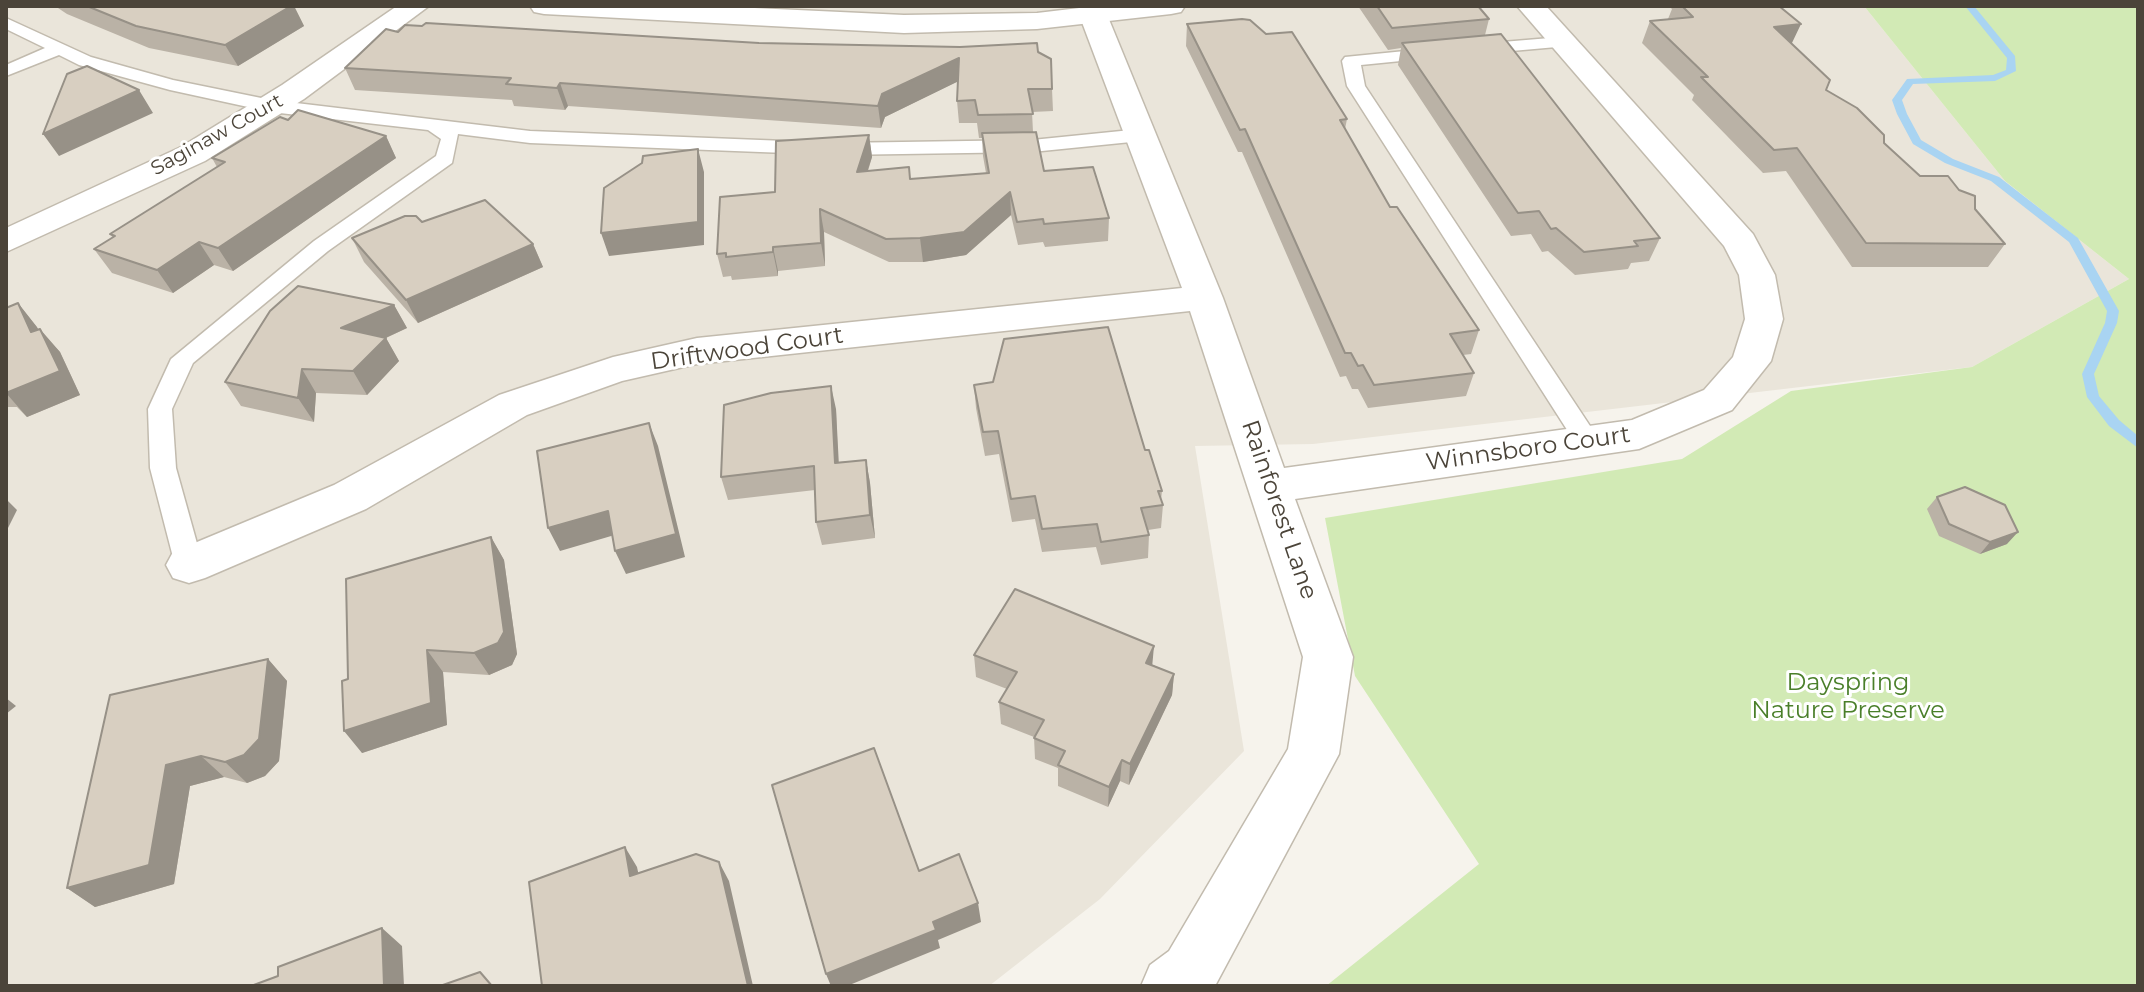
<!DOCTYPE html>
<html>
<head>
<meta charset="utf-8">
<style>
  body { margin:0 }
  #map { position:relative; width:2144px; height:992px; overflow:hidden; background:#f6f3ec; font-family:Montserrat,sans-serif }
  canvas { display:block }
  .frame { position:absolute; inset:0; border:8px solid #4b4439; pointer-events:none }
</style>
</head>
<body>
<div id="map">
<canvas width="2144" height="992"></canvas>
<div class="frame"></div>
</div>
<script>
const c = document.querySelector('canvas').getContext('2d');
c.lineJoin = 'round';
function paint(path, color) {
  c.fillStyle = color;
  c.fill(path, 'evenodd');
}
function toPath(rows) {
  const path = new Path2D();
  for (const r of rows) {
    path.moveTo(r[0], r[1]);
    for (let i = 2; i < r.length; i += 2) path.lineTo(r[i], r[i + 1]);
  }
  return path;
}
function trace(path, color, width, dash) {
  c.strokeStyle = color;
  c.lineWidth = width;
  c.lineCap = dash ? 'butt' : 'round';
  c.setLineDash(dash || []);
  c.stroke(path);
}
function write(font, color, halo, rows, align = 'center') {
  c.font = font + ' Montserrat,sans-serif';
  c.lineWidth = 6;
  c.setLineDash([]);
  c.textBaseline = 'middle';
  c.strokeStyle = halo;
  c.fillStyle = color;
  for (const [text, x, y, turn = 0] of rows) {
    c.save();
    c.translate(x, y);
    c.rotate((+turn || 0) * Math.PI / 180);
    c.textAlign = isNaN(turn) ? turn : align;
    if (halo) c.strokeText(text, 0, 0);
    c.fillText(text, 0, 0);
    c.restore();
  }
}
paint(toPath([
  [6,6,1864,6,2005,181,2129,279,1972,367,1313,444,1195,446,1244,751,1100,899,989,986,6,986]
]), '#eae5da');
paint(toPath([
  [1864,6,2138,6,2138,986,1326,986,1479,864,1355,676,1325,518,1682,459,1791,391,1972,367,2129,279,2005,181]
]), '#d2eab5');
paint(toPath([
  [1965,6,1974,6,2015,56,2016,71,1995,81,1913,84,1902,100,1907,114,1921,140,1953,159,1999,177,2078,238,2119,311,2117,323,2094,374,2099,396,2119,420,2138,436,2138,448,2109,426,2087,397,2082,374,2105,323,2107,311,2069,242,1991,181,1945,163,1913,144,1897,114,1892,100,1907,79,1993,75,2006,70,2007,58,1965,6]
]), '#a9d4f2');
const service = toPath([
  [6,18,91,57,173,80,271,100,530,131,837,143,1032,140,1141,129,1150,135,1141,141,1032,152,837,155,530,143,458,134,452,163,328,251,193,363,172,409,176,468,203,565,199,573,189,576,179,573,175,565,150,468,148,409,171,359,314,241,436,156,441,139,428,130,271,112,170,90,79,65,59,55,6,76,6,65,45,48,6,29,6,18],
  [1562,37,1571,42,1568,46,1478,54,1469,49,1478,44,1562,37],
  [1435,48,1441,49,1441,57,1361,65,1365,86,1596,435,1599,441,1596,447,1578,447,1347,86,1342,61,1345,57,1435,48]
]);
const minor = toPath([
  [397,6,429,6,304,99,205,161,6,252,6,228,181,147,282,85,397,6],
  [1517,6,1546,6,1753,234,1775,275,1783,319,1771,361,1732,410,1639,449,1295,499,1353,657,1339,754,1215,986,1141,986,1150,965,1169,951,1288,749,1303,657,1190,311,697,364,622,381,527,415,366,509,205,578,189,583,173,578,166,565,173,552,334,485,499,395,613,357,697,338,1182,288,1080,17,1084,11,1094,9,1104,11,1108,17,1223,298,1284,468,1632,420,1704,390,1733,357,1745,319,1739,275,1724,246,1517,6]
]);
const tertiary = toPath([
  [530,6,712,6,904,15,1037,13,1096,6,1185,6,1181,12,1171,14,1037,29,904,33,544,14,534,12,530,6]
]);
trace(service, '#c2bbae', 3);
trace(minor, '#c2bbae', 3);
trace(tertiary, '#c2bbae', 3);
paint(service, '#fff');
paint(minor, '#fff');
paint(tertiary, '#fff');
paint(toPath([
  [55,6,294,6,304,26,238,66,149,48,67,14],
  [1358,6,1478,6,1489,19,1485,35,1660,238,1649,261,1631,263,1628,269,1575,275,1548,251,1542,252,1531,234,1511,236,1398,65,1401,48,1388,50],
  [1669,6,1779,6,1791,44,1826,90,1920,176,1975,209,2005,244,1988,267,1852,267,1786,171,1763,173,1692,100,1694,95,1642,43,1650,21,1668,19,1672,9],
  [1187,24,1347,119,1345,129,1390,207,1479,330,1471,354,1463,355,1474,373,1466,396,1368,408,1358,389,1352,389,1346,376,1340,377,1242,152,1238,152,1186,46],
  [398,32,1038,52,1052,89,1053,111,1032,112,1033,132,1044,171,1109,218,1108,241,1045,247,1043,242,1018,245,1011,215,966,255,923,262,889,262,824,232,825,266,778,271,778,276,732,280,731,276,723,277,717,254,775,192,869,135,872,157,868,171,910,179,986,173,983,156,982,138,979,138,977,123,959,123,957,101,958,81,885,117,881,128,568,106,565,110,514,106,512,100,355,90,345,68],
  [288,120,386,136,396,158,233,271,214,265,173,293,112,273,94,249,113,238,110,234,217,167,212,158],
  [352,238,533,244,543,267,418,323,364,262],
  [18,303,38,329,60,352,80,395,27,417,17,407,6,407,6,308],
  [394,305,407,328,386,338,399,361,367,395,316,393,314,422,241,406,225,382],
  [974,385,1145,450,1162,491,1161,500,1163,505,1161,528,1148,530,1149,535,1148,558,1101,565,1096,547,1042,552,1035,519,1012,522,999,454,985,456,976,408],
  [836,409,838,462,866,460,870,483,875,538,822,545,816,522,815,490,728,500,721,477],
  [1937,497,2007,544,1980,554,1939,536,1927,509],
  [491,537,504,560,517,654,512,665,489,675,443,672,447,725,362,753,348,679],
  [974,655,1153,665,1174,674,1172,695,1129,785,1120,781,1108,807,1058,786,1058,768,1035,759,1034,737,1001,724,999,702,1007,689,976,677],
  [268,659,287,681,279,761,265,776,247,783,224,777,190,786,174,884,95,907,67,888]
]), '#bab2a6');
paint(toPath([
  [291,6,294,6,304,26,238,66,225,45],
  [1801,24,1791,45,1774,27],
  [959,58,961,80,885,117,881,128,878,106,882,94],
  [560,83,568,106,565,110,557,88],
  [139,90,153,113,59,156,43,134],
  [869,135,872,157,860,194,857,172],
  [386,136,396,158,233,271,218,248],
  [698,149,704,172,704,245,609,256,601,233],
  [1010,192,1011,215,966,255,923,262,920,238],
  [820,209,824,232,825,266,821,243],
  [199,242,214,265,173,293,157,270],
  [533,244,543,267,418,323,406,300],
  [773,247,778,271,778,276,773,252],
  [18,303,37,327,51,355,31,332],
  [394,305,407,328,355,352,341,328],
  [40,329,60,352,80,395,27,417,6,393],
  [386,338,399,361,367,395,353,371],
  [302,369,316,393,314,422,298,398],
  [831,386,836,409,840,486,835,463],
  [649,423,658,446,685,557,626,574,615,551],
  [866,460,870,483,875,538,870,515],
  [6,499,17,510,6,532],
  [608,511,618,534,560,551,548,528],
  [2018,532,2007,544,1980,554,1990,542],
  [491,537,504,560,517,654,512,665,489,675,474,653],
  [1154,646,1152,668,1146,663],
  [427,650,443,672,447,725,362,753,344,731],
  [268,659,287,681,279,761,265,776,247,783,225,762],
  [1174,674,1172,695,1129,785,1130,764],
  [6,698,16,706,6,714],
  [201,756,224,777,190,786,174,884,95,907,67,888,166,765],
  [1122,760,1120,781,1108,807,1109,787],
  [625,847,637,867,643,895,630,876],
  [719,862,729,881,753,986,748,986],
  [978,903,981,922,938,940,940,948,847,986,831,986,826,974,933,922],
  [382,928,402,946,404,986,384,986]
]), '#979187');
const building = toPath([
  [87,6,291,6,225,45,136,26,87,6],
  [1377,6,1478,6,1489,19,1392,28,1377,6],
  [1682,6,1779,6,1801,24,1774,27,1830,80,1826,90,1857,108,1884,135,1884,143,1920,176,1948,176,1959,190,1975,196,1975,209,2005,244,1866,243,1797,148,1774,150,1701,77,1708,77,1650,21,1693,17,1682,6],
  [1242,19,1250,20,1266,34,1292,32,1347,119,1340,120,1390,207,1397,207,1479,330,1450,334,1474,373,1374,385,1363,365,1358,366,1351,353,1345,353,1245,129,1240,130,1187,24,1242,19],
  [426,23,759,43,960,47,1037,43,1038,52,1051,59,1052,89,1028,89,1033,114,978,115,975,100,957,101,959,58,882,94,878,106,560,83,557,88,506,84,511,78,345,68,386,29,398,32,405,25,422,26,426,23],
  [1501,34,1660,238,1634,241,1638,246,1584,252,1556,228,1551,229,1539,211,1518,213,1402,43,1501,34],
  [87,66,139,90,43,134,67,74,87,66],
  [298,110,386,136,218,248,199,242,157,270,94,249,115,236,110,234,225,162,212,158,280,117,288,120,298,110],
  [1036,132,1044,171,1093,167,1109,218,1044,224,1043,219,1017,222,1010,192,964,232,920,238,886,239,820,209,821,243,773,247,773,252,726,257,726,253,717,254,720,197,775,192,776,141,869,135,857,172,909,167,910,179,989,173,982,133,1036,132],
  [698,149,698,222,601,233,604,188,642,163,643,156,698,149],
  [485,200,533,244,406,300,352,238,405,216,416,216,422,222,485,200],
  [298,286,394,305,341,328,386,338,353,371,302,369,298,398,225,382,270,311,298,286],
  [18,303,31,332,40,329,60,371,6,393,6,308,18,303],
  [1108,327,1145,450,1149,450,1162,491,1158,491,1163,505,1141,508,1149,535,1101,542,1097,524,1042,529,1035,496,1011,499,998,431,983,432,974,385,993,382,1004,339,1108,327],
  [831,386,835,463,866,460,870,515,816,522,814,466,721,477,724,405,771,393,831,386],
  [649,423,676,534,615,551,608,511,548,528,537,451,649,423],
  [1965,487,2005,505,2018,532,1990,542,1949,524,1937,497,1965,487],
  [491,537,504,632,498,643,474,653,427,650,431,703,344,731,342,681,348,679,346,579,491,537],
  [1015,589,1154,646,1146,663,1174,674,1130,764,1122,760,1109,787,1058,765,1065,751,1034,738,1044,720,999,702,1017,672,974,655,1015,589],
  [268,659,259,739,244,755,225,762,201,756,166,765,149,865,67,888,110,695,268,659],
  [874,748,919,871,959,854,978,903,933,922,936,930,826,974,772,785,874,748],
  [625,847,630,876,696,854,719,862,748,986,542,986,529,882,625,847],
  [382,928,384,986,251,986,278,976,278,967,382,928],
  [480,972,492,986,440,986,480,972]
]);
paint(building, '#d8cfc1');
trace(building, '#979187', 2);
write('20px', '#4b4439', '#fff', [
  ["Saginaw Court",217,135,-29]
]);
write('24px', '#4b4439', '#fff', [
  ["Driftwood Court",747,349,-8],
  ["Winnsboro Court",1528,449,-8],
  ["Rainforest Lane",1279,510,71]
]);
write('24px', '#4a7f2a', '#fff', [
  ["Dayspring",1848,683],
  ["Nature Preserve",1848,711]
]);
</script>
</body>
</html>
